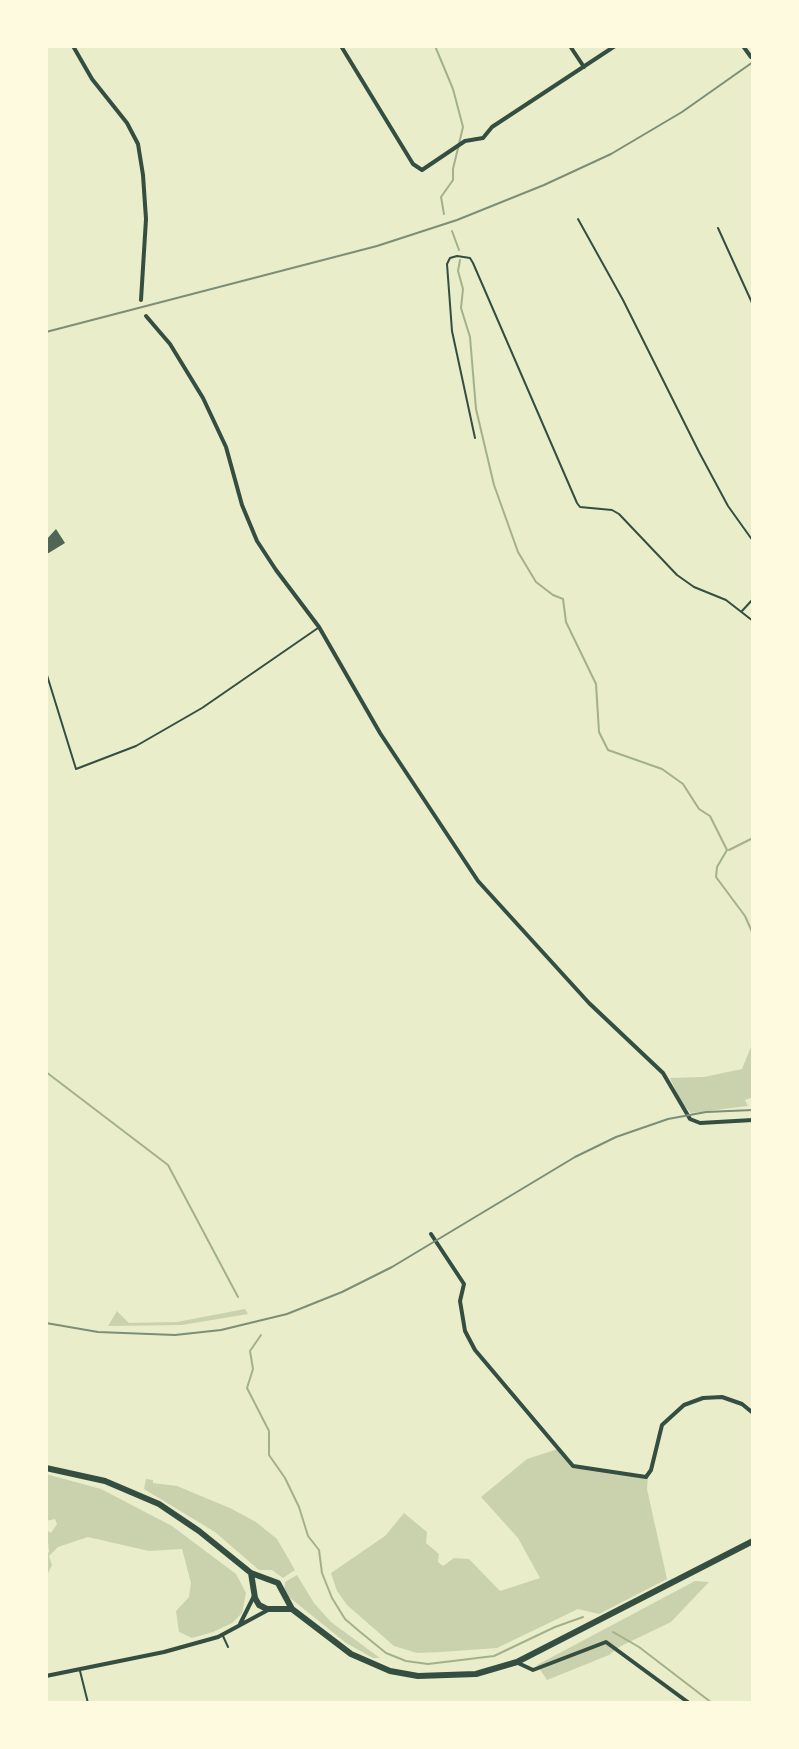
<!DOCTYPE html>
<html>
<head>
<meta charset="utf-8">
<style>
  body { margin:0 }
  #map { position:relative; width:799px; height:1749px; overflow:hidden; background:#e9edc9; font-family:"PT Sans Narrow",sans-serif }
  canvas { display:block }
  .frame { position:absolute; inset:0; border:48px solid #fefae0; pointer-events:none }
</style>
</head>
<body>
<div id="map">
<canvas width="799" height="1749"></canvas>
<div class="frame"></div>
</div>
<script>
const c = document.querySelector('canvas').getContext('2d');
c.lineJoin = 'round';
function paint(path, color) {
  c.fillStyle = color;
  c.fill(path, 'evenodd');
}
function toPath(rows) {
  const path = new Path2D();
  for (const r of rows) {
    path.moveTo(r[0], r[1]);
    for (let i = 2; i < r.length; i += 2) path.lineTo(r[i], r[i + 1]);
  }
  return path;
}
function trace(path, color, width, dash) {
  c.strokeStyle = color;
  c.lineWidth = width;
  c.lineCap = dash ? 'butt' : 'round';
  c.setLineDash(dash || []);
  c.stroke(path);
}
paint(toPath([
  [753,1042,753,1097,745,1100,748,1106,691,1113,681,1102,670,1078,704,1077,742,1069],
  [245,1309,248,1314,182,1325,108,1326,117,1311,129,1323,177,1322],
  [558,1449,573,1466,648,1476,647,1489,667,1579,599,1614,578,1609,497,1648,441,1652,417,1653,394,1646,347,1605,337,1591,331,1573,385,1536,404,1513,427,1532,426,1543,439,1554,438,1562,443,1566,454,1558,469,1559,500,1591,540,1578,518,1538,481,1497,527,1459],
  [46,1474,101,1489,172,1526,236,1574,246,1593,242,1613,232,1623,213,1632,192,1638,179,1632,176,1611,189,1597,191,1583,182,1549,149,1551,88,1537,58,1547,49,1556,52,1565,46,1577,46,1553,49,1552,46,1525,48,1531,51,1533,57,1524,55,1519,46,1521],
  [146,1479,153,1480,153,1483,177,1486,230,1508,256,1522,277,1539,295,1570,283,1578,272,1570,259,1570,215,1532,144,1489],
  [297,1575,314,1603,331,1622,380,1658,373,1658,346,1643,284,1593,285,1582],
  [695,1581,709,1582,671,1622,621,1646,609,1655,547,1680,537,1665]
]), '#cad2ad');
trace(toPath([
  [435,46,453,89,463,127,453,169,453,180,441,197,444,214],
  [452,231,459,250],
  [460,260,458,271,463,289,461,308,470,337,476,409,494,485,518,552,536,582,553,595,563,599,566,622,596,684,599,732,608,750,662,769,683,784,699,809,710,816,727,850,717,867,716,877,745,916,753,934],
  [729,850,753,838],
  [46,1072,168,1165,238,1297],
  [261,1335,250,1351,253,1369,247,1388,269,1431,269,1455,285,1478,299,1507,308,1536,319,1550,322,1573,332,1598,345,1619,359,1631,386,1653,406,1661,428,1664,494,1656,555,1627,583,1617],
  [613,1632,639,1647,712,1703]
]), '#a3b18a', 2);
paint(toPath([
  [56,529,65,543,47,554,46,540]
]), '#4f6655');
trace(toPath([
  [578,219,623,300,699,452,728,506,753,541],
  [718,228,753,305],
  [475,438,452,331,447,264,450,258,457,256,470,258,473,263,577,503,580,507,612,510,619,514,677,575,694,587,726,600,753,621],
  [742,611,753,599],
  [46,672,76,769,136,746,202,708,318,628],
  [223,1636,228,1647],
  [80,1671,88,1703]
]), '#344e41', 2);
trace(toPath([
  [73,46,92,79,127,123,138,144,143,175,146,219,141,300],
  [341,46,413,164,422,170,465,141,483,138,492,127,615,46],
  [570,46,584,67],
  [743,46,751,57],
  [146,316,170,344,203,398,226,447,242,505,257,541,276,570,319,627,380,733,478,881,589,1003,663,1073,690,1119,700,1123,753,1120],
  [431,1234,464,1284,460,1301,465,1331,475,1350,573,1466,646,1477,651,1470,662,1425,684,1405,703,1398,722,1397,742,1404,753,1413],
  [240,1624,254,1596],
  [518,1663,533,1670,606,1642,689,1703],
  [46,1676,164,1652,218,1637,268,1610]
]), '#344e41', 4);
trace(toPath([
  [46,1468,105,1481,159,1504,199,1531,251,1573,278,1583,292,1609,351,1654,390,1671,418,1676,476,1674,517,1662,753,1541],
  [251,1573,255,1598,259,1605,267,1609,292,1609]
]), '#344e41', 6);
trace(toPath([
  [46,332,377,246,457,220,544,185,611,154,682,112,753,62],
  [46,1323,98,1332,175,1335,221,1330,287,1314,342,1292,392,1267,575,1157,616,1137,668,1119,706,1112,753,1110]
]), '#7c8e77', 2);
</script>
</body>
</html>
